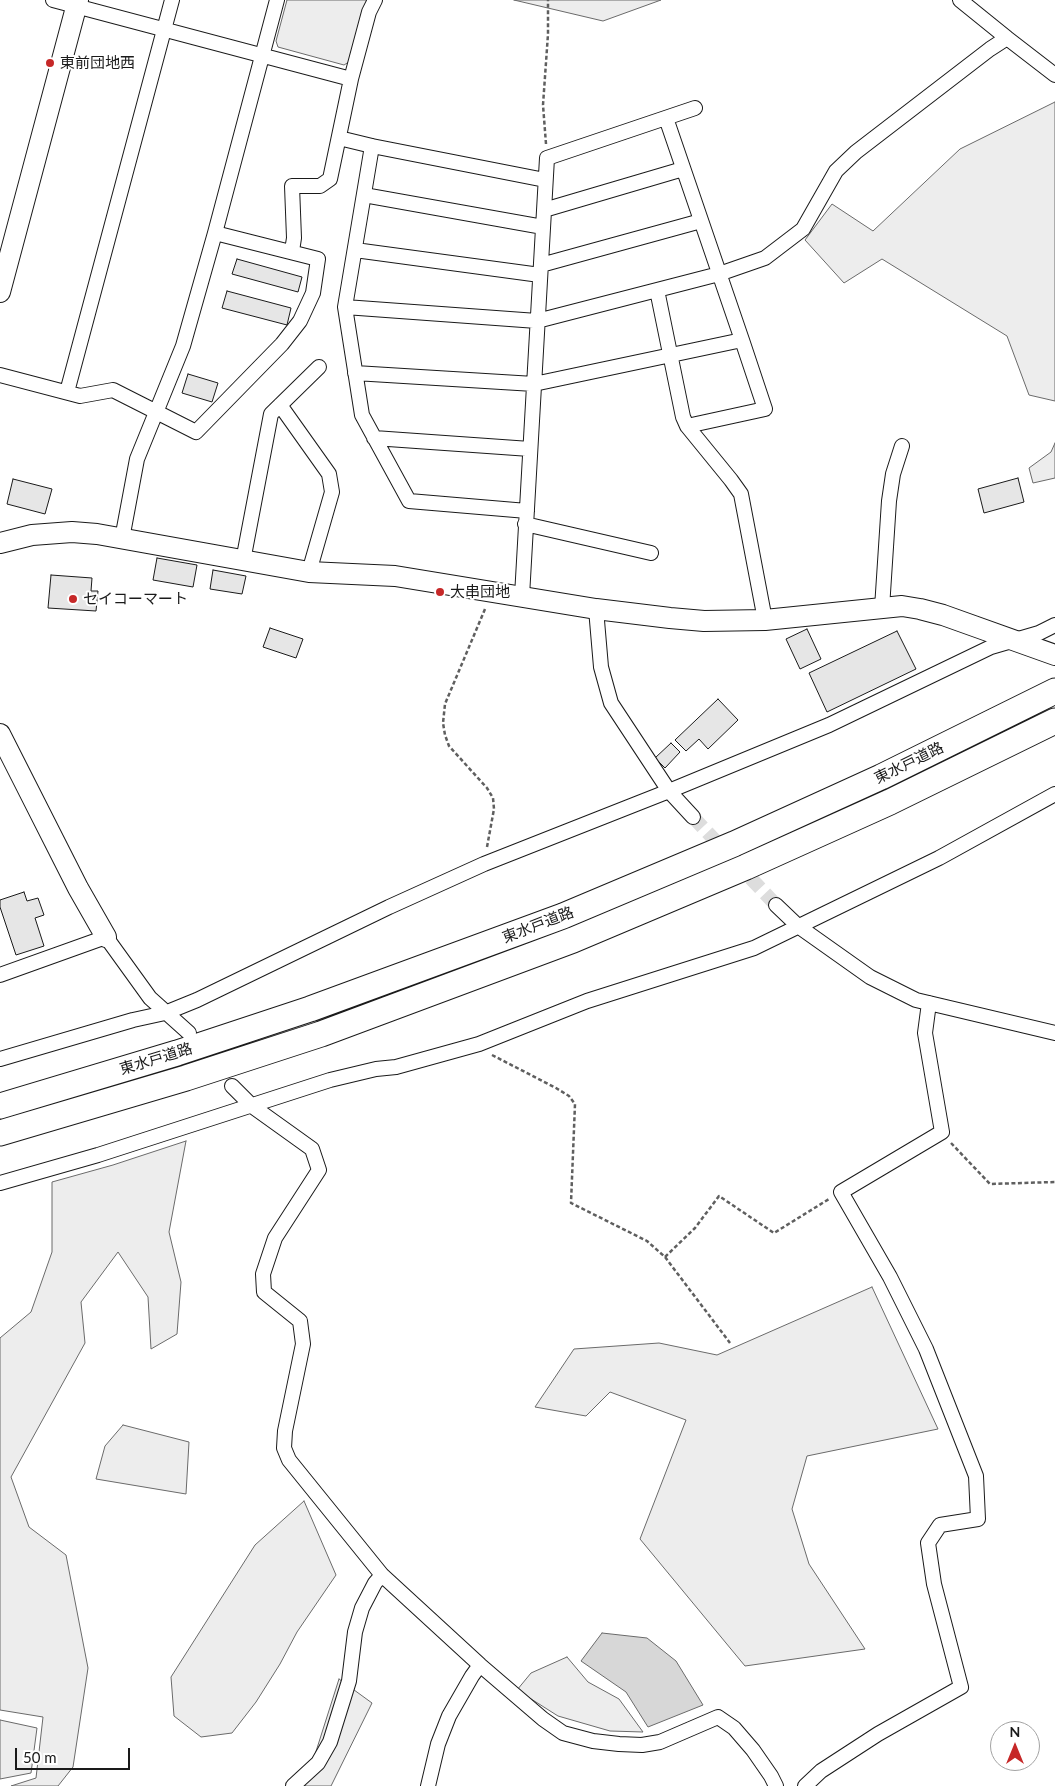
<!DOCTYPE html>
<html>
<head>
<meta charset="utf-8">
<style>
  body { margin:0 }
  #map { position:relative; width:1055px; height:1786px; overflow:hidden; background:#fff; font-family:Lato,sans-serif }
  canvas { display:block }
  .north { position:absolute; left:990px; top:1721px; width:50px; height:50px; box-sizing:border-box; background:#fff; border:1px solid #a3a3a3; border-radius:50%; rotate:0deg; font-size:14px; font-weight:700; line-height:20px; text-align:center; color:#1a1a1a }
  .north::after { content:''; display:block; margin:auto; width:18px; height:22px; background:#c62828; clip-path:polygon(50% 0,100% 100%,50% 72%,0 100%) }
  .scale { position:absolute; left:15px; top:1748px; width:115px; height:22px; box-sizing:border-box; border:2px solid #1a1a1a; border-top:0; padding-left:6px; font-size:15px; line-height:18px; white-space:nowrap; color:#1a1a1a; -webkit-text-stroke:4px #fff; paint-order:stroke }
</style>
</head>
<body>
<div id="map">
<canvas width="1055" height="1786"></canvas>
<div class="north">N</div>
<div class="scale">50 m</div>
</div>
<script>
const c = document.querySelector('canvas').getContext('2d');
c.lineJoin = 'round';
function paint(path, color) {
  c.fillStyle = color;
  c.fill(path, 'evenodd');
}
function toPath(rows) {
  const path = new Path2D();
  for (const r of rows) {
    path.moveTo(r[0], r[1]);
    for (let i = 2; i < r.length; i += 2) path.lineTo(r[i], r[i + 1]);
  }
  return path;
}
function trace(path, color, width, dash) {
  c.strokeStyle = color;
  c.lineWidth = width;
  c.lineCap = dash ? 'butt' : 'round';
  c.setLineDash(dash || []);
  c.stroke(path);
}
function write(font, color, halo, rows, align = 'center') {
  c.font = font + ' Lato,"Noto Sans JP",sans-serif';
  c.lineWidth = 4;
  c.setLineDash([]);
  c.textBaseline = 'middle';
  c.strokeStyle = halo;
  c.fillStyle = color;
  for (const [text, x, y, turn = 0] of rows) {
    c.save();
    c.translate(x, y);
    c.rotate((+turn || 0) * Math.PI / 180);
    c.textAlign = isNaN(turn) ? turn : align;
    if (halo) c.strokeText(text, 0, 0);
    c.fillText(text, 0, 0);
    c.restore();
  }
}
const built = toPath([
  [287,0,369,0,352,60,344,65,278,47,276,41,287,0],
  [514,0,661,0,603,21,514,0],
  [1055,102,1055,401,1029,395,1007,336,882,259,844,283,805,240,832,204,873,231,960,149,1055,102],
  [1055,443,1055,478,1033,483,1029,468,1051,452,1055,443],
  [186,1141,169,1232,181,1282,177,1334,151,1349,148,1297,118,1252,81,1302,85,1343,11,1477,29,1527,66,1555,88,1668,73,1767,58,1786,11,1786,36,1778,43,1717,0,1710,0,1338,31,1312,52,1252,52,1182,113,1165,186,1141],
  [872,1287,938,1429,807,1456,792,1509,809,1564,865,1649,745,1666,640,1539,686,1420,610,1392,586,1416,535,1407,574,1349,659,1343,717,1355,872,1287],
  [123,1425,189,1442,186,1494,96,1479,105,1446,123,1425],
  [304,1501,336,1575,297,1632,280,1664,256,1702,232,1733,201,1737,174,1716,171,1677,255,1545,304,1501],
  [567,1657,588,1682,619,1699,643,1732,610,1731,558,1716,517,1690,531,1673,567,1657],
  [339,1679,372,1703,331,1786,305,1786,339,1679],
  [0,1720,37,1728,31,1773,0,1779,0,1720]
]);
paint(built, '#ededed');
trace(built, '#6a6a6a', 1);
const water = toPath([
  [602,1633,647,1638,676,1661,703,1705,648,1727,626,1692,581,1661,602,1633]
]);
paint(water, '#d7d7d7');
trace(water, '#6a6a6a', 1);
const building = toPath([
  [237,259,302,277,298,292,232,274,237,259],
  [227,291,291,308,287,325,222,308,227,291],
  [188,374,218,383,212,402,182,393,188,374],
  [1018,478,1024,502,984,513,978,489,1018,478],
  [13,479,52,489,45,514,7,504,13,479],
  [157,558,197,565,193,587,153,580,157,558],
  [213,570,246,576,242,594,210,589,213,570],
  [51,575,92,578,91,591,98,591,96,611,48,608,51,575],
  [270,628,303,639,296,658,263,647,270,628],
  [807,629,821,659,800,669,786,639,807,629],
  [897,631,916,669,827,712,809,673,897,631],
  [718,699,738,720,708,749,699,739,686,751,675,740,718,699],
  [671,743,680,752,665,768,655,758,671,743],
  [24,892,27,901,38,898,44,915,35,918,44,946,16,955,0,907,0,900,24,892]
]);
paint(building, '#e6e6e6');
trace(building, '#1a1a1a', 1);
trace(toPath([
  [693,817,776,905]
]), '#ddd', 14, [14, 7]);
const street = toPath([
  [53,0,351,79],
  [960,0,1007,38,1055,75],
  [339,138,372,146,545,180],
  [372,146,345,307,362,415,409,501,527,511],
  [364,195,543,227],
  [544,210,683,169],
  [355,250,540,275],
  [292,251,294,238,292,186,320,186,330,179,351,79,369,12,375,0],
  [541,265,701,221],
  [657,290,683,417,687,426,731,480,741,494,765,620],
  [345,307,537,321,719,274,765,258,803,229,836,171,856,152,990,49,1007,38],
  [355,373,534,384,742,340,666,118],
  [0,375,80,396,113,390,196,432,282,344,300,321,313,293,318,259,215,233],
  [67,392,172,0],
  [280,405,329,474,332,492,309,572],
  [687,426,765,409,742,340],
  [374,438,530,449],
  [525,524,651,553],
  [122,539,137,459,183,346,215,233,277,0],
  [243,561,271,414,319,367],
  [522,596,547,158,695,108],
  [882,608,889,501,893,474,902,446],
  [596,609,601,667,611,703,669,791,693,817],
  [776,905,798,926,870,977,916,1000,1055,1033],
  [0,975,106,937,150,998,189,1033],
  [0,1059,133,1020,165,1013,197,1000,389,907,484,864,669,791,829,725,991,647,1039,633,1055,625],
  [232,1086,252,1106,312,1149,319,1170,275,1238,263,1274,264,1292,300,1321,303,1344,285,1431,284,1448,289,1460,382,1575,480,1665,543,1719,563,1733,593,1741,619,1744,642,1745,660,1742,718,1717,734,1728,753,1750,771,1776,776,1786],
  [0,1183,98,1155,330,1080,376,1069,396,1067,479,1044,587,1001,754,948,939,858,1055,794],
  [293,1786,318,1763,330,1742,349,1681,355,1632,362,1608,375,1583,382,1575],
  [428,1786,438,1744,449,1716,472,1676,480,1665],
  [805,1786,821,1771,878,1734,961,1687,934,1584,928,1543,940,1525,978,1519,976,1476,926,1349,890,1277,841,1192,942,1132,925,1033,929,1003]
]);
const secondary = toPath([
  [0,292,78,0],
  [0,543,32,535,72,532,97,534,309,572,395,576,596,609,670,618,704,621,765,620,902,606,920,609,943,615,1055,655],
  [0,734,78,888,106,937]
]);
const highway = toPath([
  [0,1106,177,1053,310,1009,563,916,734,844,881,777,1055,691],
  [0,1133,186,1078,321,1034,573,940,746,867,890,802,1055,721]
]);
trace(street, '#1a1a1a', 16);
trace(secondary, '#1a1a1a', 22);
trace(highway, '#1a1a1a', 27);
trace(toPath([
  [546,144,543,105,548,34,548,0],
  [485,609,445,704,443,723,445,735,449,746,487,788,493,798,494,809,487,847],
  [492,1055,556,1088,569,1096,575,1104,571,1203,647,1241,665,1257,730,1343],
  [951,1143,990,1184,1055,1182],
  [665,1257,695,1228,719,1196,774,1233,829,1199]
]), '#5f5f5f', 2.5, [4, 2.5]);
trace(street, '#fff', 14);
trace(secondary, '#fff', 20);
trace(highway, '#fff', 25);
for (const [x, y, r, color] of [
  [50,63,5,"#c62828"],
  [440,592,5,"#c62828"],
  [73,599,5,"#c62828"]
]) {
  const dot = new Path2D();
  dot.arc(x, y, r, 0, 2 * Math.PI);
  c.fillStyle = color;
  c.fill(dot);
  trace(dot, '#fff', 2);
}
write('15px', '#1a1a1a', '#fff', [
  ["東前団地西",60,63],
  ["大串団地",450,592],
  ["セイコーマート",83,599]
], 'left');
write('15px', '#1a1a1a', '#fff', [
  ["東水戸道路",909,763,-26],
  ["東水戸道路",538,925,-21],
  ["東水戸道路",156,1059,-17]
]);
</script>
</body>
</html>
